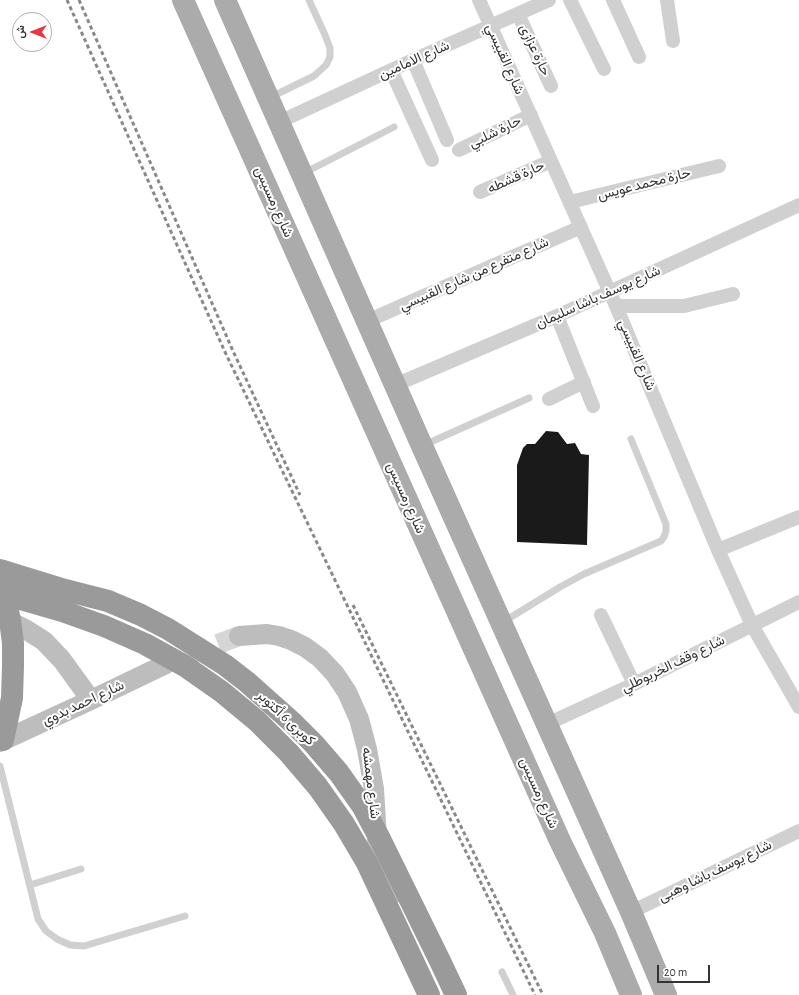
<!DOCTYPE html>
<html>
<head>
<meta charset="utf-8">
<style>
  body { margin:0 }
  #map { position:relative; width:799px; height:995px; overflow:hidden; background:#fff; font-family:"Alegreya Sans",Vazirmatn,sans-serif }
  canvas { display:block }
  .north { position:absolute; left:12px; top:12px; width:40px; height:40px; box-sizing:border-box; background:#fff; border:1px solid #adadad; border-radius:50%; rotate:270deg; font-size:11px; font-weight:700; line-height:16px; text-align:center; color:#333 }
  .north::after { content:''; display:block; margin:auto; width:14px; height:18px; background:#e63946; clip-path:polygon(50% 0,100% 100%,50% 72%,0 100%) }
  .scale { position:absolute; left:657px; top:965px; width:53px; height:18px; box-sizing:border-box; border:2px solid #333; border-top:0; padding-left:5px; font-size:12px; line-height:14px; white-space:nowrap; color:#333; -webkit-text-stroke:3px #fff; paint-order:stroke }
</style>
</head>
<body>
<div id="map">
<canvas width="799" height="995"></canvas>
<div class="north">ش</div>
<div class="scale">20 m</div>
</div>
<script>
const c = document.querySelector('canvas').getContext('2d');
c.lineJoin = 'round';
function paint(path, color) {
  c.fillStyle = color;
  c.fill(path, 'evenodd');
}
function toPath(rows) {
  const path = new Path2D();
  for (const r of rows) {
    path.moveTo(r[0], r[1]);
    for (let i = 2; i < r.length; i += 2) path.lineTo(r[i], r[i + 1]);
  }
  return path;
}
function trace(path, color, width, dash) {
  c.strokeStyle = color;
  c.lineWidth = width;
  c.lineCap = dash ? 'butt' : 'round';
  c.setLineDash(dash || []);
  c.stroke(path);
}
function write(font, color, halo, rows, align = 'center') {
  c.font = font + ' "Alegreya Sans",Vazirmatn,sans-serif';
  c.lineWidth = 4;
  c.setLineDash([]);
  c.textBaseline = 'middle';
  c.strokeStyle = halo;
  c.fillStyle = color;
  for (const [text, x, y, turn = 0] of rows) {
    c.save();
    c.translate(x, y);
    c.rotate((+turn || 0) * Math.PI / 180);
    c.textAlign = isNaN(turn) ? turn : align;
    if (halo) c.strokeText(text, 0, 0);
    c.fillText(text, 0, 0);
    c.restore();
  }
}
paint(toPath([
  [546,431,558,432,567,444,575,443,581,454,589,455,587,545,517,542,517,465,523,448,527,444,535,444]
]), '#1a1a1a');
trace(toPath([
  [190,655,239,636]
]), '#d6d6d6', 20, [20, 10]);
trace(toPath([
  [271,97,314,76,326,65,330,57,330,48,325,35,309,0],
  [304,173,394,127],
  [424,445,529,398],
  [503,622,560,587,584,574,661,541,664,537,666,531,666,524,631,439],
  [0,766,38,919,46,931,57,939,70,945,84,946,185,916],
  [30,885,81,869],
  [502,972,513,995]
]), '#d0d0d0', 7);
trace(toPath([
  [479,0,616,306,718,550,752,625,799,707],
  [570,0,604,69],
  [613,0,639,57],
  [667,0,673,41],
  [518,14,551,86],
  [413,60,447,140],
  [391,70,432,160],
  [279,122,413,60,549,0],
  [459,150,531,115],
  [480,192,551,161],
  [570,202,719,166],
  [616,306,684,306,733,294],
  [557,316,593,406],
  [367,321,581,227],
  [395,385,557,316,799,205],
  [549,399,584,382],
  [718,550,799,517],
  [601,615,634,684],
  [547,724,634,684,799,602],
  [631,912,799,831]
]), '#d0d0d0', 14);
trace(toPath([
  [0,616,25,629,44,641,62,660,91,700],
  [239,636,267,634,279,636,291,640,305,647,320,658,335,674,347,692,359,719,367,749,374,789,378,855,382,870,393,894],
  [0,742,91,700,166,664]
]), '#bdbdbd', 20);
trace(toPath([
  [183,0,560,841,605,933,631,995],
  [225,0,422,446,631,912,666,995]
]), '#ababab', 22);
trace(toPath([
  [0,570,65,590,108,601,141,615,168,629,225,665,247,682,293,723,314,744,339,773,363,807,380,839,440,961,456,995],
  [1,581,10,620,13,643,13,666,12,698,3,740],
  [0,593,62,611,104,626,145,644,185,666,222,692,257,721,289,753,318,787,344,824,367,863,429,995]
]), '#9a9a9a', 22);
trace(toPath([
  [67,0,225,352,535,995],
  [79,0,233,351,300,495],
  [353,605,543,995]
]), '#888', 3, [4, 3]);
write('14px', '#333', '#fff', [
  ["حارة عزازى",535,50,65],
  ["شارع القبيسي",505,59,66],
  ["شارع الامامين",414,60,-24],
  ["حارة شلبي",495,132,-26],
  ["حارة قشطه",516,177,-24],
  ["حارة محمد عويس",644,184,-14],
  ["شارع رمسيس",274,202,66],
  ["شارع متفرع من شارع القبيسي",474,274,-24],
  ["شارع يوسف باشا سليمان",598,297,-24],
  ["شارع القبيسي",637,355,67],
  ["شارع رمسيس",406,498,66],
  ["شارع وقف الخربوطلي",673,664,-26],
  ["شارع احمد بدوي",83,703,-25],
  ["كوبرى 6 أكتوبر",286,718,43],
  ["شارع مهمشه",371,783,83],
  ["شارع رمسيس",539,793,66],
  ["شارع يوسف باشا وهبى",715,871,-26]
]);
</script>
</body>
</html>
